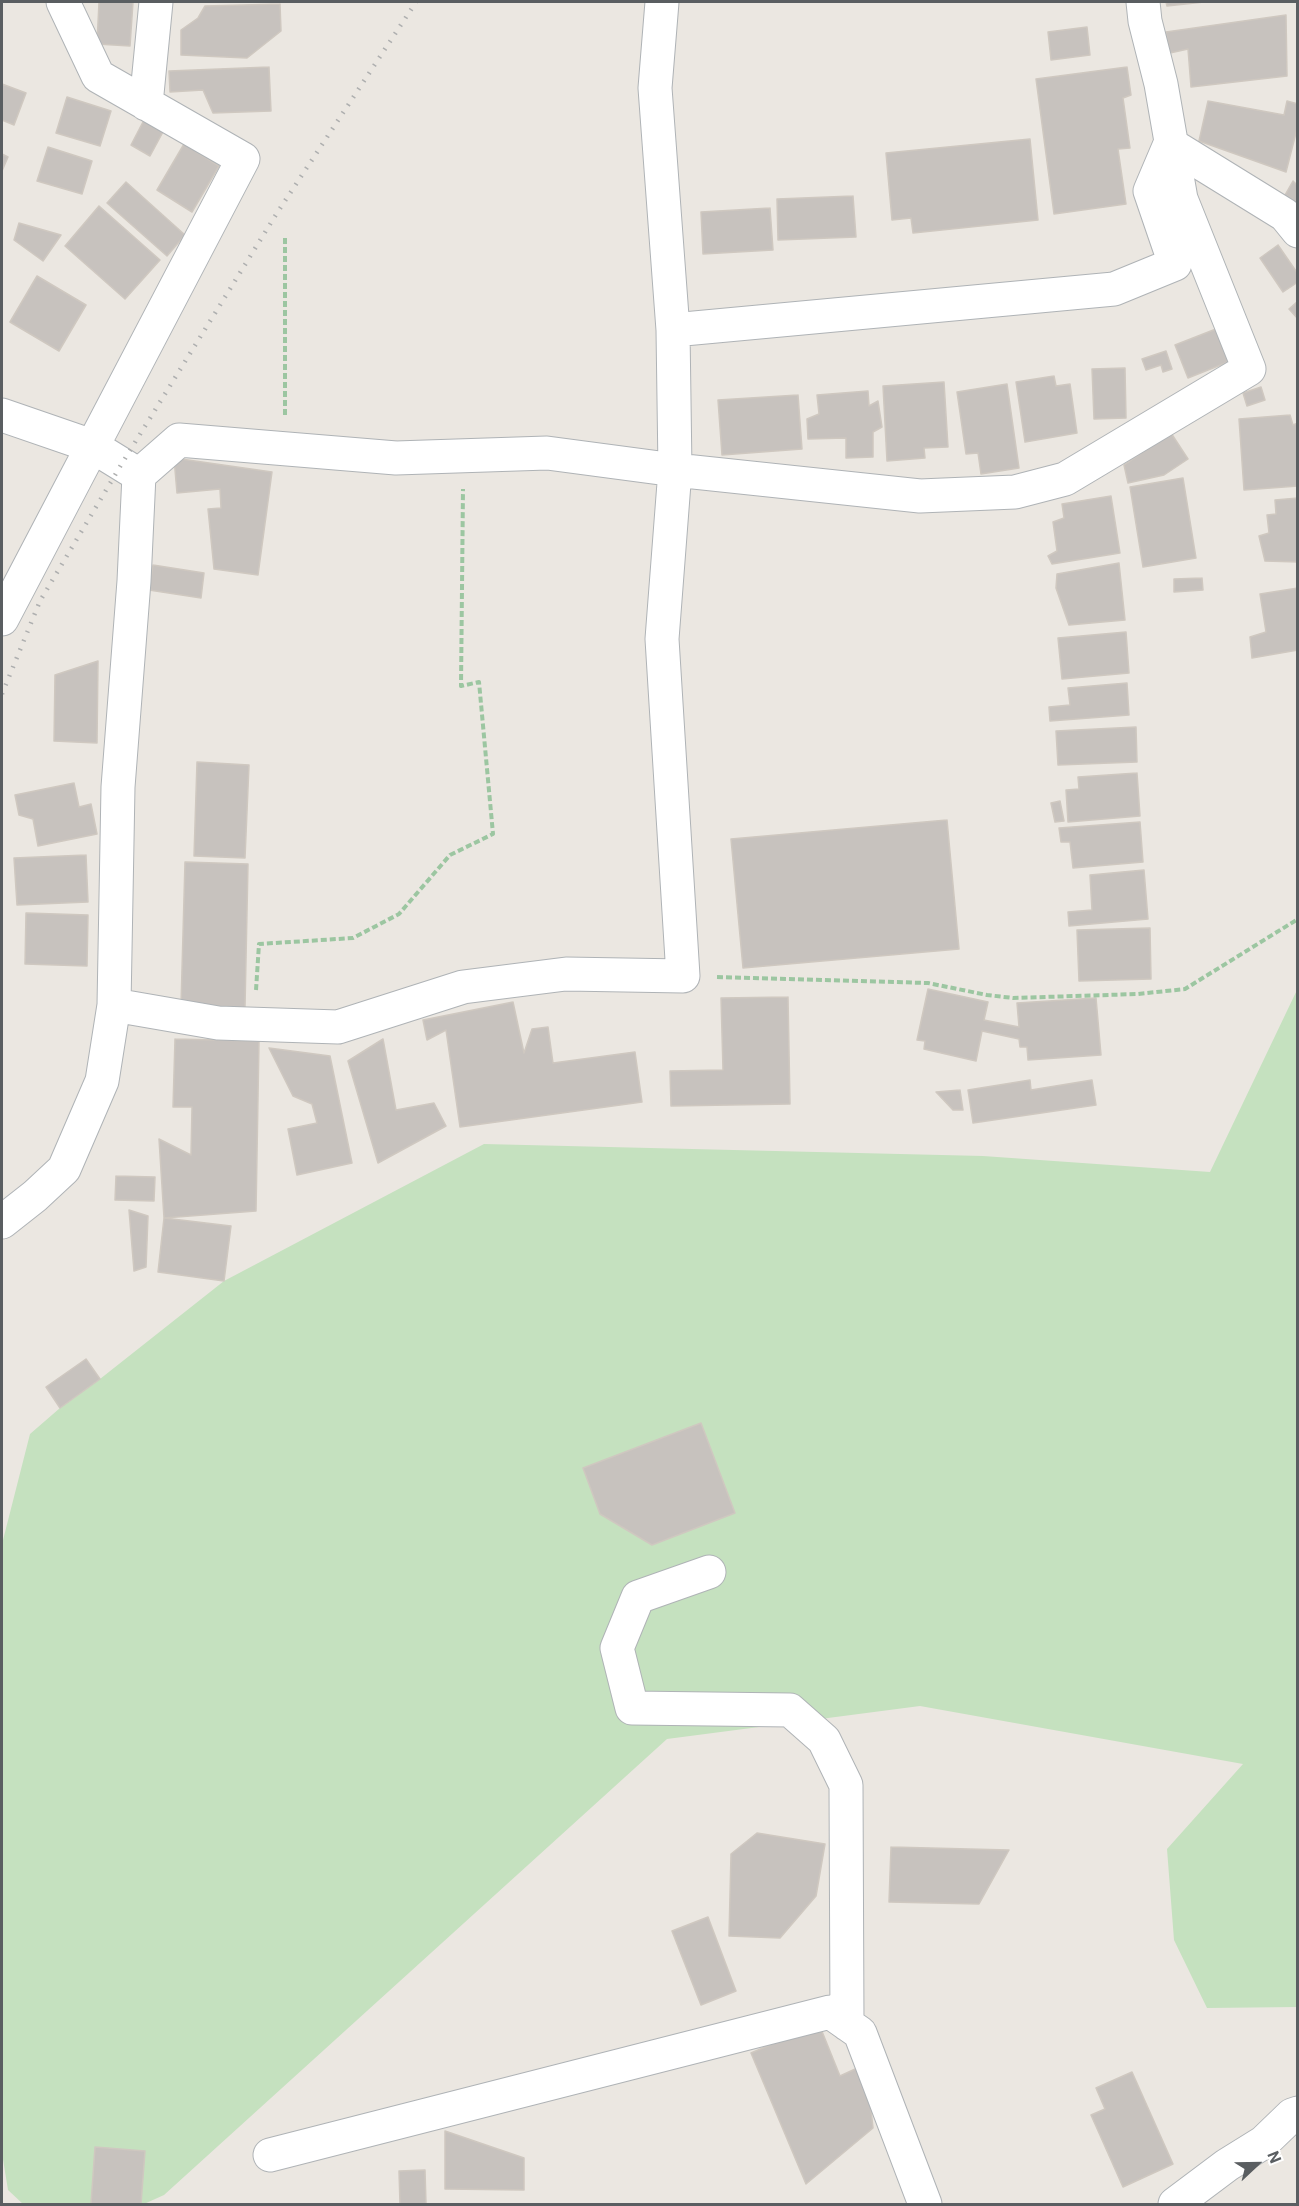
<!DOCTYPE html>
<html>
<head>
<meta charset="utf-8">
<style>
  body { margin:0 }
  #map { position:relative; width:1299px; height:2206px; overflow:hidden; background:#ebe7e1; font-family:Roboto,sans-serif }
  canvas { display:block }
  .frame { position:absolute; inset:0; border:3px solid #5a5e61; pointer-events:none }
  .north { position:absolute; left:1227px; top:2134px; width:60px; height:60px; -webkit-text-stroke:4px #fff; paint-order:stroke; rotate:68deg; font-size:16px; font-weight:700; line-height:24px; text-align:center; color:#5a5e61 }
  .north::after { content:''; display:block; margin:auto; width:21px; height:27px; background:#5a5e61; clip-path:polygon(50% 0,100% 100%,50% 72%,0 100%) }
</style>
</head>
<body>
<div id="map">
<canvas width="1299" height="2206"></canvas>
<div class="frame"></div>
<div class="north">N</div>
</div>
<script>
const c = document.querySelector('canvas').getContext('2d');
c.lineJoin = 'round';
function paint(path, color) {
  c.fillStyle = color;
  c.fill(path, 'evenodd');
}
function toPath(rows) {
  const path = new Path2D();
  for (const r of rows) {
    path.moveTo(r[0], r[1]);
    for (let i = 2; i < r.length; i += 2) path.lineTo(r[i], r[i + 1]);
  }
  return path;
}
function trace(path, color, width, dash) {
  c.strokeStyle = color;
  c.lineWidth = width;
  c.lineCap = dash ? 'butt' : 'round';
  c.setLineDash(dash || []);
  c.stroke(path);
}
paint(toPath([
  [1297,990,1297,2007,1207,2008,1174,1940,1167,1849,1243,1764,920,1706,667,1739,164,2195,144,2204,23,2204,8,2190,2,2153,2,1544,30,1434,60,1408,100,1379,224,1281,484,1144,983,1156,1210,1172]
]), '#c5e1bf');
const building = toPath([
  [79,2,133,2,130,46,97,44,99,2,79,2],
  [1166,2,1204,2,1167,6,1166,2],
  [280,4,281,31,247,58,181,55,181,30,198,18,205,6,280,4],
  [1286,15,1287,76,1191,87,1188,49,1170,53,1166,32,1286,15],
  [1087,27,1090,55,1051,60,1048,32,1087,27],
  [269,67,271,111,213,113,203,90,170,92,169,71,269,67],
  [1127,67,1131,95,1123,98,1130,148,1118,149,1126,204,1054,214,1036,79,1127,67],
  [2,84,26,93,14,125,2,120,2,84],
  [67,97,111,111,100,146,56,133,67,97],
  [1208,101,1284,115,1287,101,1298,104,1298,125,1286,172,1199,141,1208,101],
  [144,120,164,130,150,156,131,145,144,120],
  [1030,139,1038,220,913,233,911,218,892,220,886,153,1030,139],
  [184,144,219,166,192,212,157,190,184,144],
  [48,147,92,161,82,194,37,181,48,147],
  [2,154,8,157,2,171,2,154],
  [1293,181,1298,186,1298,203,1285,195,1293,181],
  [126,182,185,235,167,256,107,203,126,182],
  [853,196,856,237,778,240,777,199,853,196],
  [99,206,160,260,125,299,65,246,99,206],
  [770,208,773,250,703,254,701,212,770,208],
  [19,223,61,235,43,261,14,240,19,223],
  [1278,245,1298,274,1298,282,1283,292,1260,258,1278,245],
  [37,276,86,305,59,351,10,322,37,276],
  [1298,301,1298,319,1289,309,1298,301],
  [1221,327,1233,360,1188,378,1175,345,1221,327],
  [1166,351,1172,369,1163,372,1161,365,1146,370,1142,359,1166,351],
  [1125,368,1126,418,1094,419,1092,369,1125,368],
  [1054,376,1056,386,1070,384,1077,433,1025,442,1016,382,1054,376],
  [944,382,948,447,924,448,925,458,887,461,883,386,944,382],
  [1007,384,1019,468,981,474,978,453,966,454,957,392,1007,384],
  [1261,387,1265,400,1247,406,1243,393,1261,387],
  [868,391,869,406,878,401,882,427,873,432,873,457,846,458,846,438,808,439,807,419,819,414,817,395,868,391],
  [798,395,802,449,722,455,718,400,798,395],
  [1290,415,1293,425,1298,423,1298,486,1244,490,1239,419,1290,415],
  [1171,433,1188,459,1164,475,1128,483,1124,465,1171,433],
  [174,458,272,472,258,575,214,569,208,509,221,508,220,489,177,493,174,458],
  [1183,478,1196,558,1143,567,1130,487,1183,478],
  [1111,496,1120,553,1052,564,1048,556,1057,551,1053,522,1064,518,1062,504,1111,496],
  [1298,498,1298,562,1265,561,1259,536,1269,533,1267,515,1276,514,1275,500,1298,498],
  [1119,563,1125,620,1069,625,1056,588,1057,574,1119,563],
  [153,565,204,573,201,598,149,590,153,565],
  [1202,578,1203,590,1174,592,1174,579,1202,578],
  [1298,588,1298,650,1252,658,1250,637,1266,632,1260,594,1298,588],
  [1126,632,1129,673,1062,679,1058,638,1126,632],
  [98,661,97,743,54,741,55,675,98,661],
  [1127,683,1129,715,1050,721,1049,707,1070,705,1068,688,1127,683],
  [1136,727,1137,762,1058,765,1056,731,1136,727],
  [197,762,249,765,245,858,194,856,197,762],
  [1137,773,1140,816,1068,822,1066,790,1079,789,1078,777,1137,773],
  [74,783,79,807,91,804,97,834,38,846,33,819,19,815,15,795,74,783],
  [1060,801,1064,821,1055,822,1051,803,1060,801],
  [947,820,959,949,743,968,731,839,947,820],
  [1140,822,1143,862,1073,868,1070,842,1061,842,1059,828,1140,822],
  [86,855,88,902,17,905,14,858,86,855],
  [185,862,248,864,245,1007,181,1005,185,862],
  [1144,870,1148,919,1069,926,1068,912,1092,910,1090,875,1144,870],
  [26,913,88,915,87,966,25,964,26,913],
  [1150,928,1151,979,1079,981,1077,930,1150,928],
  [928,989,988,1002,984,1020,1019,1027,1017,1003,1096,998,1101,1055,1028,1060,1027,1047,1020,1047,1019,1039,982,1031,976,1061,924,1049,925,1041,917,1040,928,989],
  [788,997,790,1104,671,1106,670,1071,723,1070,721,998,788,997],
  [513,1002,524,1053,532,1029,548,1027,553,1063,635,1052,642,1102,460,1127,446,1030,427,1040,423,1020,513,1002],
  [175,1039,259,1041,256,1211,164,1218,159,1139,191,1155,192,1107,173,1107,175,1039],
  [383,1039,396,1110,434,1103,446,1126,378,1163,348,1061,383,1039],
  [269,1048,330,1056,352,1163,297,1175,288,1129,317,1123,312,1104,293,1096,269,1048],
  [1030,1080,1031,1090,1092,1080,1096,1105,973,1123,968,1090,1030,1080],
  [960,1090,963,1110,953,1110,936,1092,960,1090],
  [116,1176,155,1177,154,1201,115,1200,116,1176],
  [129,1210,148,1216,146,1267,134,1271,129,1210],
  [164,1218,231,1226,224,1281,158,1272,164,1218],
  [86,1359,100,1379,60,1408,46,1387,86,1359],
  [701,1423,735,1513,652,1545,600,1514,583,1468,701,1423],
  [757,1833,825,1844,816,1896,780,1938,729,1936,731,1854,757,1833],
  [891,1847,1009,1850,979,1904,889,1902,891,1847],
  [708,1917,736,1991,701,2005,672,1931,708,1917],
  [819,2024,840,2076,866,2064,873,2128,806,2184,751,2053,819,2024],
  [1132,2072,1173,2164,1123,2187,1091,2115,1105,2109,1096,2088,1132,2072],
  [445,2131,524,2158,524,2190,445,2189,445,2131],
  [95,2147,145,2151,141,2204,91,2204,95,2147],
  [425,2170,426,2204,400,2204,399,2171,425,2170]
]);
paint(building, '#c7c2be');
trace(building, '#cfc8c0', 1.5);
const minor = toPath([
  [146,104,156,2],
  [1170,144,1285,215,1298,231],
  [673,330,1114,289,1175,264,1150,191,1170,144],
  [2,415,92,446,139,475],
  [2,619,243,159,98,76,63,2],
  [114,1005,218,1023,338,1027,463,987,566,974,683,976,662,639,675,470,673,330,655,88,662,2],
  [2,1222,35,1196,64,1169,102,1081,114,1005,118,787,134,581,139,475,179,440,396,458,547,453,675,470,920,496,1015,492,1065,479,1249,369,1181,199,1161,84,1145,21,1143,2],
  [709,1572,638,1597,617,1648,632,1708,790,1710,824,1740,846,1785,847,2024],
  [270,2155,830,2012,860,2033,925,2204],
  [1175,2204,1227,2165,1264,2142,1292,2115,1298,2113]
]);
trace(minor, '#afb3b6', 35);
trace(toPath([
  [285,415,285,236],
  [717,977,928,983,987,995,1013,998,1138,994,1185,989,1298,919],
  [256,990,259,944,353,938,399,914,450,855,493,834,479,682,461,686,463,489]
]), '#9cc6a1', 4, [6, 3]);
trace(minor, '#fff', 33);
trace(toPath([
  [2,694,40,601,121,465,277,213,416,2]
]), '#aeafaf', 4.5, [1.5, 8]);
</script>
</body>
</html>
